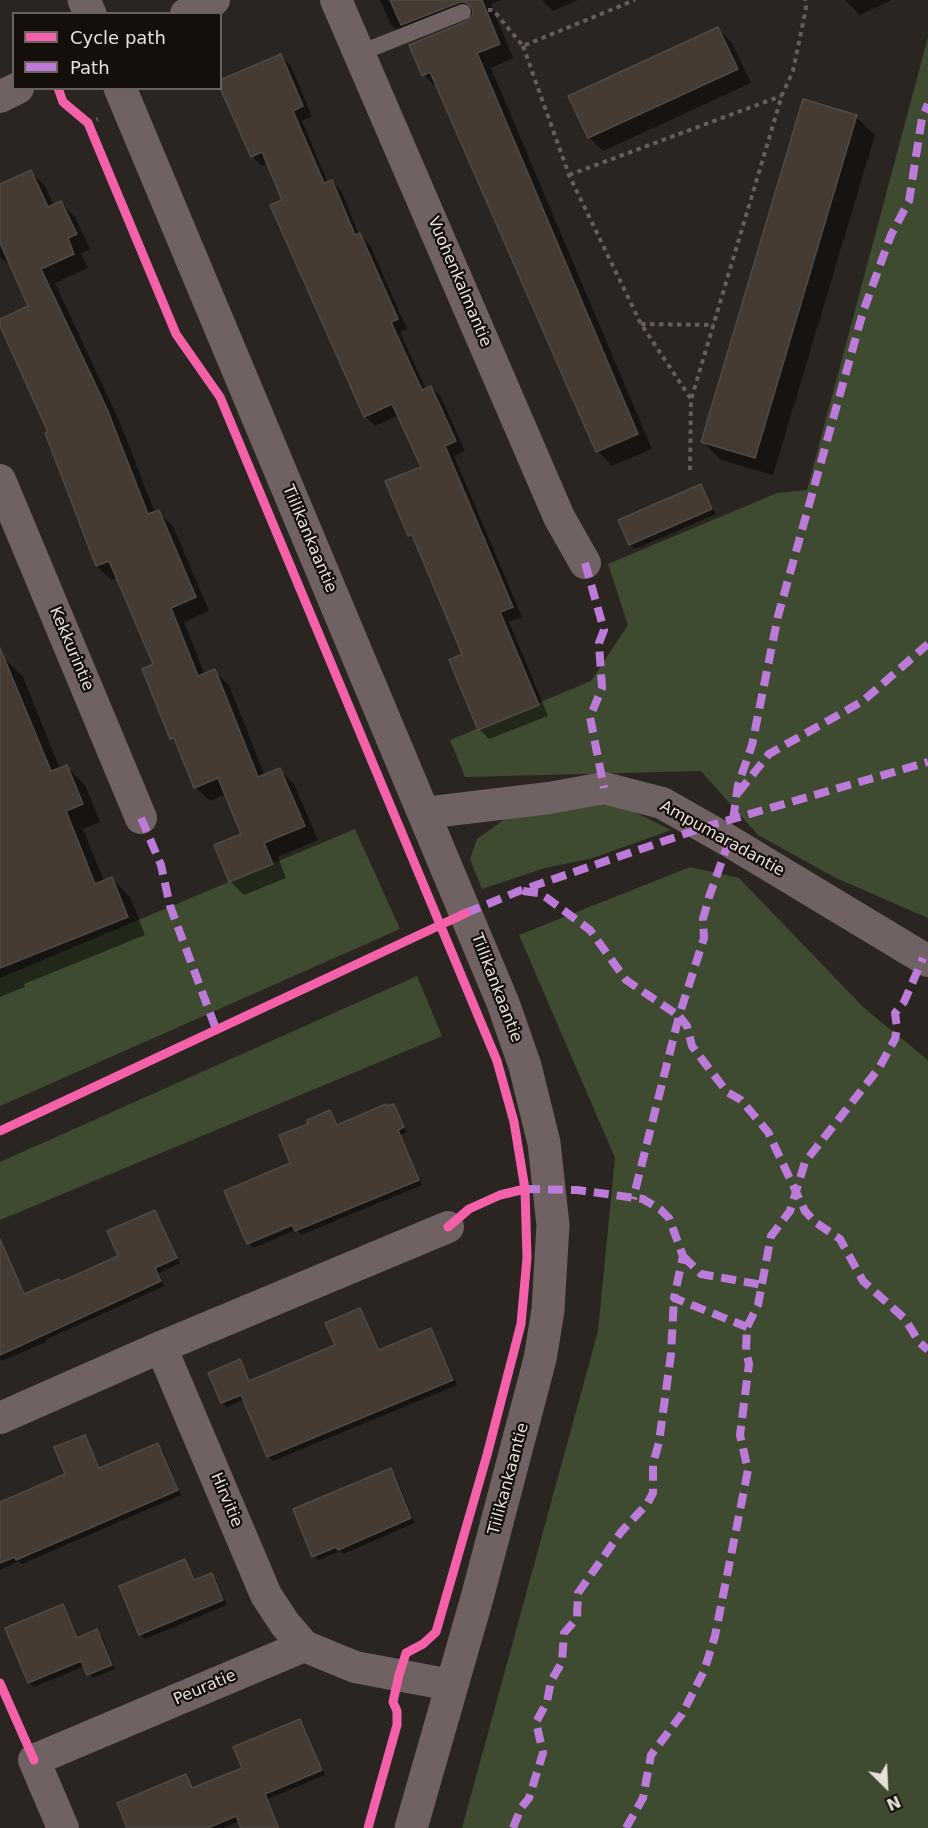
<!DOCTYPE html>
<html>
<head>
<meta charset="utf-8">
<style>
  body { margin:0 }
  #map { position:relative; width:928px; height:1828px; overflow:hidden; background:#2b2521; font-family:"DejaVu Sans",sans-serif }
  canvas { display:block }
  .legend { position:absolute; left:12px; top:12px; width:210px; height:78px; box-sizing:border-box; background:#140f0b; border:2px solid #69635e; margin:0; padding:8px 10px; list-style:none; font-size:18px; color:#e9e0db }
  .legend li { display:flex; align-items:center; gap:12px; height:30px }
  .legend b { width:30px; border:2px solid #69635e }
  .north { position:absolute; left:856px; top:1756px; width:60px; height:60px; -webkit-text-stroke:4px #140f0b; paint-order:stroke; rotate:156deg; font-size:16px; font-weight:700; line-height:24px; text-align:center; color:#e9e0db }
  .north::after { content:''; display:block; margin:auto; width:21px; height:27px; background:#e9e0db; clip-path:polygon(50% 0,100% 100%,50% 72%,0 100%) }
</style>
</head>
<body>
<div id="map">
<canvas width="928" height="1828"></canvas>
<ul class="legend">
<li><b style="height:8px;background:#f560ab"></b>Cycle path</li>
<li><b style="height:8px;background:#bd7bd9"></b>Path</li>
</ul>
<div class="north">N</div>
</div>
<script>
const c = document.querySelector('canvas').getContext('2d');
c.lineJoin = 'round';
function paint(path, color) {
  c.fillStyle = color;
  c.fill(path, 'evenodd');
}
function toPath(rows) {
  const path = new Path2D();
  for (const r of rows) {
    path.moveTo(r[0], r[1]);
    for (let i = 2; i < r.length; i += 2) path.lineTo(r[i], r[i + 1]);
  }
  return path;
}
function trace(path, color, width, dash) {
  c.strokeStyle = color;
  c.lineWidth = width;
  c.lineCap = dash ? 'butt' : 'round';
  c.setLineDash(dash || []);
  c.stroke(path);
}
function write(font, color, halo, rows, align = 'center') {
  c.font = font + ' "DejaVu Sans",sans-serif';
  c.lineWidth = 4.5;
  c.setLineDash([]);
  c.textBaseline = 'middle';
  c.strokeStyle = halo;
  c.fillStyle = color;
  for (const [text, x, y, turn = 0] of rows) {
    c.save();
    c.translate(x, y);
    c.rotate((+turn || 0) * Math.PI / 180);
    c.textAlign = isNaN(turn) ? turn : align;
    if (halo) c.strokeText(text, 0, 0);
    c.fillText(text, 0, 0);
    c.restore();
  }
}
paint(toPath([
  [928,37,928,918,836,878,758,835,701,771,465,777,450,740,591,681,628,625,608,564,777,493,807,490],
  [610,800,671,830,593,858,545,868,482,889,470,859,477,839,505,819,528,812],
  [355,829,400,929,0,1106,0,978],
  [690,867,739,878,864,1008,928,1060,928,1828,462,1828,598,1331,615,1158,519,935],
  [417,976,442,1036,0,1220,0,1162]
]), '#3f4b31');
paint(toPath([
  [380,0,501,0,491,4,513,58,491,68,652,449,612,466,598,451,438,89,424,75,473,17,417,39,413,35,404,38,390,23],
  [542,0,578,0,553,11],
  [845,0,892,0,860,15],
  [718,29,732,43,751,83,603,151,589,137],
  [281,56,291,66,312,116,302,121,328,183,332,181,342,192,359,235,370,245,407,329,400,332,426,390,431,387,441,397,465,451,454,456,522,617,509,622,548,716,489,739,479,729,464,655,417,543,409,535,423,467,399,415,375,426,365,416,268,163,262,166,252,156],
  [856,117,875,135,773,475,721,460,703,442],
  [31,172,45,186,54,206,61,203,75,217,90,249,81,253,88,268,55,283,121,425,155,513,158,512,173,526,209,611,184,622,205,675,215,671,229,685,265,776,280,770,294,784,318,840,278,857,286,878,244,895,230,881,243,835,226,794,210,801,195,787,178,745,172,738,155,665,118,577,111,580,97,566,47,434,50,432,0,323,0,320,30,307,10,261,6,263,0,257,0,186],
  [701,486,716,514,635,549,630,544],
  [5,659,23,677,60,769,67,767,85,785,100,822,83,829,104,881,111,878,130,897,145,935,24,984,25,987,0,997,0,661],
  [393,1106,407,1132,401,1135,422,1185,301,1235,296,1230,253,1248,250,1244,300,1223,292,1164,310,1124,330,1112,339,1126],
  [155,1211,159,1216,180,1263,159,1273,164,1286,45,1340,46,1342,2,1361,0,1359,0,1283,15,1276,25,1295,59,1280,61,1283,120,1257],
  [360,1310,381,1351,431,1330,435,1335,457,1385,273,1461,268,1456,244,1399,227,1407,222,1402,240,1361,251,1382,337,1346],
  [85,1436,101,1469,158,1445,163,1450,181,1495,22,1564,19,1561,0,1570,0,1503,67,1475],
  [390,1470,395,1474,415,1523,343,1554,341,1551,318,1560,314,1556],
  [185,1561,196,1581,212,1575,216,1579,227,1605,145,1639,140,1634],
  [63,1606,79,1639,97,1631,102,1636,115,1669,93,1678,85,1666,34,1687,29,1683],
  [299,1721,304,1725,325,1775,268,1799,280,1827,243,1828,240,1821,223,1828,129,1828,185,1776,194,1789,244,1769]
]), '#0007');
const building = toPath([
  [390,0,482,0,500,44,477,53,638,434,596,452,430,72,422,76,409,45,467,21,473,14,472,8,465,2,460,2,401,25,390,0],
  [718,27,738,69,588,138,568,96,718,27],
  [281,54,303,106,293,111,324,183,332,180,355,235,360,233,398,319,391,322,422,390,431,386,456,441,445,446,513,607,500,612,539,705,478,730,449,660,462,654,412,535,408,536,385,481,421,467,392,404,364,417,270,205,282,200,262,152,251,157,220,88,220,80,281,54],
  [803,99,857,115,755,458,701,442,803,99],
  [31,170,48,207,61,201,77,234,68,238,74,254,41,269,107,409,148,514,159,510,196,597,171,608,198,676,215,669,258,777,280,768,305,826,264,843,273,864,229,882,214,845,241,834,218,778,194,788,174,738,170,739,142,669,153,664,109,561,96,566,45,433,48,432,0,326,0,319,28,306,0,243,0,184,31,170],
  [701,484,712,509,629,545,618,520,701,484],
  [0,648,51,771,67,765,83,804,66,811,95,884,112,877,128,917,0,968,0,648],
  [386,1104,387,1106,394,1104,404,1127,398,1130,419,1180,295,1231,292,1225,247,1244,224,1191,290,1163,279,1135,308,1124,307,1120,330,1110,337,1125,386,1104],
  [155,1210,177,1258,155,1268,161,1281,0,1355,0,1239,24,1294,59,1279,60,1282,118,1256,107,1231,155,1210],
  [360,1308,379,1350,431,1328,453,1380,267,1457,241,1395,221,1403,208,1373,240,1359,249,1381,335,1345,325,1323,360,1308],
  [85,1435,99,1468,158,1443,178,1490,16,1560,15,1557,0,1563,0,1502,65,1474,54,1447,85,1435],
  [391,1468,411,1518,338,1550,336,1547,312,1557,293,1509,391,1468],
  [185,1559,194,1580,212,1573,223,1600,139,1635,119,1586,185,1559],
  [63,1604,77,1638,97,1629,112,1665,87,1675,81,1661,28,1683,5,1628,63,1604],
  [300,1719,322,1770,265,1794,279,1828,241,1828,236,1816,208,1828,127,1828,117,1803,186,1774,192,1788,242,1768,233,1747,300,1719]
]);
paint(building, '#463b33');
trace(building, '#4f4a46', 1.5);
trace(toPath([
  [488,10,493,10,523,46,635,0],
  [523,46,569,175,641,324,691,399],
  [88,123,98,119],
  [569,175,781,96],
  [641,324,714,325],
  [690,470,691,400,782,95,793,71,806,8,805,0]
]), '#685d5d', 4, [4.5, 4.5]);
trace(toPath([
  [360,53,463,12]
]), '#706163', 16);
trace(toPath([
  [336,0,559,517,585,563],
  [186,14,214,0],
  [0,97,18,88],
  [0,480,141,818],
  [424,813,549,798,604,788,662,803,729,841,928,961],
  [161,1347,448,1227],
  [0,1418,161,1347,266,1595,285,1624,304,1646],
  [63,1828,34,1760,304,1646,355,1667,451,1685]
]), '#706163', 32);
trace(toPath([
  [84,0,90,14],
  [120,88,503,1003,525,1066,544,1143,553,1225,548,1310,540,1359,477,1598,411,1828]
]), '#706163', 33);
trace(toPath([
  [585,563,604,630,599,643,602,688,590,717,604,788],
  [738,793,769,754,863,701,928,644],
  [141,818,161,865,170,906,216,1029],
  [733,820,738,785,752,745,778,616,863,312,891,235,909,201,922,118,928,104],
  [729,841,709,897,703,919,704,938,679,1016,687,1026,692,1046,704,1062,727,1092,741,1100,768,1132,805,1211,815,1222,840,1239,863,1281,905,1319,919,1342,928,1350],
  [523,891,538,893,547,898,590,930,626,980,679,1016,633,1199],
  [466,913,519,891,705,827,928,762],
  [525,1189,577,1190,643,1199,661,1210,669,1218,683,1256,674,1298,747,1327],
  [683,1256,701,1274,763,1285],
  [513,1828,521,1808,529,1798,543,1753,536,1722,547,1702,551,1681,562,1662,564,1633,577,1618,578,1593,621,1532,647,1504,653,1493,653,1464,659,1442,671,1354,674,1298],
  [626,1828,643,1798,651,1755,682,1714,704,1671,715,1636,748,1470,740,1435,749,1364,746,1351,747,1327,758,1305,771,1236,790,1211,805,1162,879,1068,895,1039,897,1028,895,1013,904,1002,923,958]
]), '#bd7bd9', 8, [15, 8]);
trace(toPath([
  [58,88,63,102,88,123,176,334,220,397,497,1061,514,1122,525,1189,527,1258,521,1324,487,1455,436,1632,423,1644,406,1653,399,1675,393,1702,397,1711,397,1725,368,1828],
  [0,1131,466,913],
  [448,1227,469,1209,500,1195,525,1189],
  [0,1683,34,1760]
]), '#f560ab', 9);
write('16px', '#e9e0db', '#140f0b', [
  ["Vuohenkalmantie",459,282,67],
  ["Tiilikankaantie",309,539,67],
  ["Kekkurintie",71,649,67],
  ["Ampumaradantie",722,839,29],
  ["Tiilikankaantie",496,988,69],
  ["Tiilikankaantie",509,1479,-75],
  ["Hirvitie",226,1500,67],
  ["Peuratie",205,1688,-23]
]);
</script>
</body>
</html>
